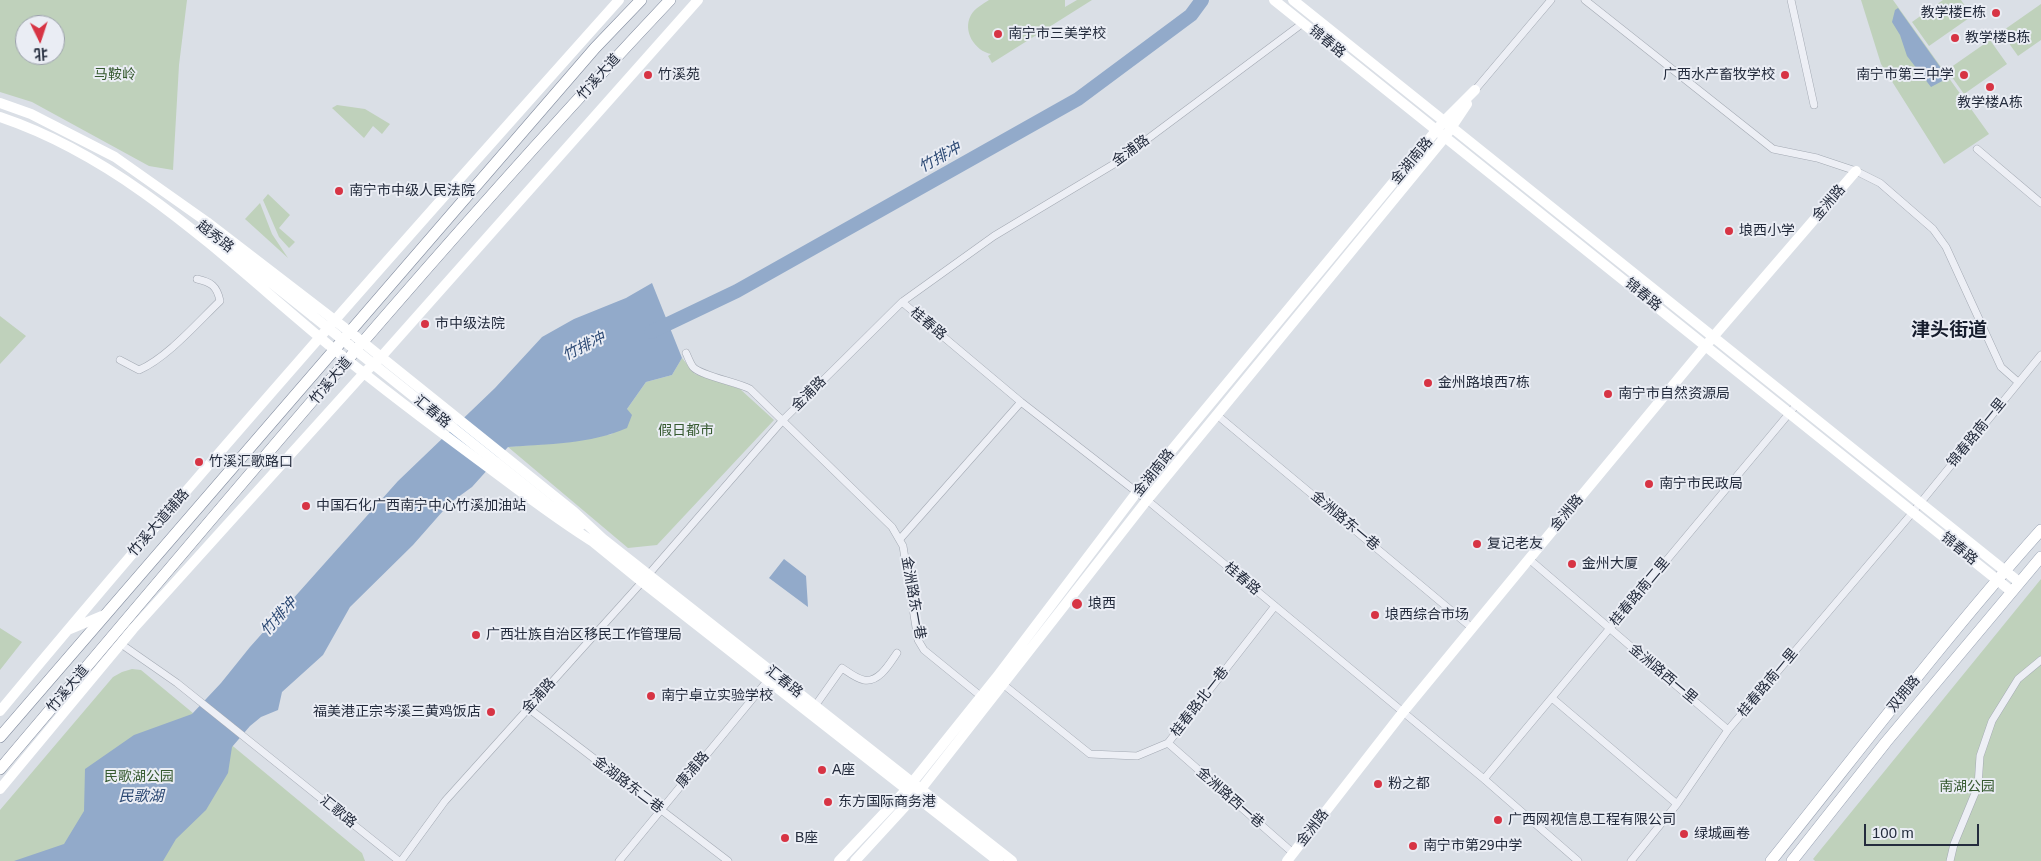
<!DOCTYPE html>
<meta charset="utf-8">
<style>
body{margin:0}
#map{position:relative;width:2041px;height:861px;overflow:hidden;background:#dadfe6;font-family:Helvetica,"Noto Sans SC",sans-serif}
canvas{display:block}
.north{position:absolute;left:15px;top:15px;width:50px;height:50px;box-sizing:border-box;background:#eaedf4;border:1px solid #9ba0ab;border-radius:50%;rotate:176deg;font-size:14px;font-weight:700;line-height:20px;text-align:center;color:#242c3d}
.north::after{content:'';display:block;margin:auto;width:18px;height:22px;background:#d73444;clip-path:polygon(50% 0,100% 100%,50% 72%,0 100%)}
.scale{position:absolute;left:1864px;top:824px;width:115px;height:22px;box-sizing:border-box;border:2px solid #242c3d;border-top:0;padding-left:6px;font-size:15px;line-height:18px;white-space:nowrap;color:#242c3d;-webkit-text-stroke:4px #eaedf4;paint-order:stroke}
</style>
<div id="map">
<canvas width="2041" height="861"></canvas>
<div class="north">北</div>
<div class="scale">100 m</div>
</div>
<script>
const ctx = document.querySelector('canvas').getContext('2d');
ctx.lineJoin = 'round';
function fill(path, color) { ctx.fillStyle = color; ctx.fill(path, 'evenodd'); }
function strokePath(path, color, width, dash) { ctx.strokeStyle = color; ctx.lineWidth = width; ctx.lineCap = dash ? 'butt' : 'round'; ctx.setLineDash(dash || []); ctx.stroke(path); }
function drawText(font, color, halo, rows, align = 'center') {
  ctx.font = font + ' Helvetica,"Noto Sans SC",sans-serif'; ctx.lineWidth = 4; ctx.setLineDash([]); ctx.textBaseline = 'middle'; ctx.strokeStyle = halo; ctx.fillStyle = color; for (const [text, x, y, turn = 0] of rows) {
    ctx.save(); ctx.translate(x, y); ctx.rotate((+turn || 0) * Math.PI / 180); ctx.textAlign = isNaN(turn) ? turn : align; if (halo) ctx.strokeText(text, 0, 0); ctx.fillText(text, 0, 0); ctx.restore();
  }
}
const green = new Path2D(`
 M0,0H187L179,65L173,170L149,166L32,102L0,92ZM25,25H55V55H25Z
 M989,0H1065V7L1077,0H1092L992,63L988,56L991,54C975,51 962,31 971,15C975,8 983,4 989,0Z
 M1861,0H1893L1989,134L1944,164L1881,64Z
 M1943,0H1961L1972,16L1929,46L1912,22Z
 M2041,4V40L2018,56L2001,32Z
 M1990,40L2007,64L1964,94L1947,70Z
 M337,105L365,109L390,124L382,134L373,126L364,138L332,108Z
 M268,194L290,215L279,228L295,242L289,248L279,237L263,200Z
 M260,203L272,234L288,258L245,219Z
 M0,316L26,336L0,364Z
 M682,358L695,374L740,389L774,420L657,545L628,548L508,447L569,442L612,434L627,409L646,382L672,375Z
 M2041,579V861H1815L1813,859Z
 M0,628L22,642L0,670Z
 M132,669L141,670L362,853L365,861H0V810L113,677L122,672Z`);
const water = new Path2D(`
 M1898,8L1948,78L1931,87L1907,56L1900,35L1892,22L1895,10Z
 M652,283L682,358L672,375L646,382L627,409L632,415L627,428C591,444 547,444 508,447L472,487L450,503L413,545L350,607L323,655L282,692L278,710L261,717L250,726L232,747L228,773L206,810L176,839L163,861H14L64,844L84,811L85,769L134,735L192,714L221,683L250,647L398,481L495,388L542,337L574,319L626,298Z
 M784,559L806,576L808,607L769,578Z`);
const river = new Path2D(`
 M651,332L737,291L1078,99L1191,15L1202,0`);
const minor = new Path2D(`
 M1585,0L1773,149L1817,158L1856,171L1880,183L1933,229L1946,247L2001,367L2018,382
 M1791,0L1814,105
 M1475,90L1551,0
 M1977,149L2041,203
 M902,302L1021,402L1147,500L1484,779L1578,861
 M686,353C688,357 690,363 693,367C701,376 737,382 750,389L892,527L903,546L918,640L924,650L983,698
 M120,360L139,370C167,358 198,322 220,301C217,286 211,282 197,279
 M1217,415L1472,628
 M900,539L1021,402
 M1529,559L1728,730
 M121,644L177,683L399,861
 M1004,685L1090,754L1137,756L1168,743L1275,606
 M1552,698L1677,804
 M815,706L842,668C848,672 857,679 864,680C879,683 890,663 897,653
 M528,708L728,861
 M1168,743L1293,853
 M1484,779L1797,404
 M401,861L445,801L642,582L783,420L902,302L994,236L1114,164L1303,23
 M619,861L768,680
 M1631,861L1677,804L1728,730L1913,512L2041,355
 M1950,861L1954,844L1978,786L1980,756L1992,721L2018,679L2041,660`);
const secondary = new Path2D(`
 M1274,0L2011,591
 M1293,0L2019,582
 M0,103L31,114L115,157L207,222L350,332L574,512L603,539
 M0,117C131,161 230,264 335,350C383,389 432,426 481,462C520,491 557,520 598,545
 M210,234L313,316
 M552,507L581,525
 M598,535L1012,861
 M593,542L642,582L998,861
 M68,630L104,615
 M0,711C201,469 410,234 619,0
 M0,789L133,629L364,373L381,357L698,0
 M839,861L907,789L996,678L1137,492L1444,121L1475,90
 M855,861L921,789L1147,500L1445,137L1467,104
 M1287,861L1403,712L1529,559L1713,337L1856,171`);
const primary = new Path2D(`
 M1771,861C1860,750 1946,636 2041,530
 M1792,861L1886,742L2041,557`);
const trunk = new Path2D(`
 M0,737L595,48L641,0
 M0,769C220,510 437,247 670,0`);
const secondaryBridge = new Path2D(`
 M313,316L552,507`);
const markers = [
 [1996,13,5,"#d73444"],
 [998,34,5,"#d73444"],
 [1955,38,5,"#d73444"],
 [648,75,5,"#d73444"],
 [1785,75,5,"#d73444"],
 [1964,75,5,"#d73444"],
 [1990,87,5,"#d73444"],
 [339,191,5,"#d73444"],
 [1729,231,5,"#d73444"],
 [425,324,5,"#d73444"],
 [1428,383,5,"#d73444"],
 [1608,394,5,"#d73444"],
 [199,462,5,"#d73444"],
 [1649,484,5,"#d73444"],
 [306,506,5,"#d73444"],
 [1477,544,5,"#d73444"],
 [1572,564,5,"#d73444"],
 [1077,604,6,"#d73444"],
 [1375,615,5,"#d73444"],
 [476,635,5,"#d73444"],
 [651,696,5,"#d73444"],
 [491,712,5,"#d73444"],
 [822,770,5,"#d73444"],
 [1378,784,5,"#d73444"],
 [828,802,5,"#d73444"],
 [1498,820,5,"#d73444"],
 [1684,834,5,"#d73444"],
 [785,838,5,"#d73444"],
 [1413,846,5,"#d73444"]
];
const poiNames = [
 ["教学楼E栋",1986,13,"right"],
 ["南宁市三美学校",1008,34],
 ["教学楼B栋",1965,38],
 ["竹溪苑",658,75],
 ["广西水产畜牧学校",1775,75,"right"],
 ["南宁市第三中学",1954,75,"right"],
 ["教学楼A栋",1990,103,"center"],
 ["南宁市中级人民法院",349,191],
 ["埌西小学",1739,231],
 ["市中级法院",435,324],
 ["金州路埌西7栋",1438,383],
 ["南宁市自然资源局",1618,394],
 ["竹溪汇歌路口",209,462],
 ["南宁市民政局",1659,484],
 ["中国石化广西南宁中心竹溪加油站",316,506],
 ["复记老友",1487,544],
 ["金州大厦",1582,564],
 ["埌西",1088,604],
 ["埌西综合市场",1385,615],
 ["广西壮族自治区移民工作管理局",486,635],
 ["南宁卓立实验学校",661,696],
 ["福美港正宗岑溪三黄鸡饭店",481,712,"right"],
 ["A座",832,770],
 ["粉之都",1388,784],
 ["东方国际商务港",838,802],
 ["广西网视信息工程有限公司",1508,820],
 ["绿城画卷",1694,834],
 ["B座",795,838],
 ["南宁市第29中学",1423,846]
];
const streetNames = [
 ["锦春路",1327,42,39],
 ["竹溪大道",599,77,-48],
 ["金浦路",1131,151,-36],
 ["金湖南路",1412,161,-50],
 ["金洲路",1829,203,-49],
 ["越秀路",215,237,38],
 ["锦春路",1643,295,39],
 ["桂春路",928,324,40],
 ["竹溪大道",331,381,-50],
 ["金浦路",809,394,-45],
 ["汇春路",432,412,39],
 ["锦春路南一里",1977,433,-51],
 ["金湖南路",1154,473,-51],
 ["金洲路",1567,513,-50],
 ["金洲路东一巷",1345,521,40],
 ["竹溪大道辅路",159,523,-49],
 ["锦春路",1959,549,39],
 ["桂春路",1242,579,40],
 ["桂春路南二里",1640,592,-50],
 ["金洲路东一巷",913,598,80],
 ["金洲路西一里",1663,674,40],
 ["汇春路",784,682,38],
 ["桂春路南一里",1768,683,-50],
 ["竹溪大道",68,689,-50],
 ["双拥路",1904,694,-51],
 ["金浦路",539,696,-48],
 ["桂春路北一巷",1200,702,-52],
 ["康浦路",693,770,-50],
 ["金湖路东二巷",628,785,37],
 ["金洲路西一巷",1230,798,41],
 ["汇歌路",338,812,39],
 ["金洲路",1313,828,-52]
];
const parkNames = [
 ["马鞍岭",115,75],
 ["假日都市",686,431],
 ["民歌湖公园",139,777],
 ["南湖公园",1967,787]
];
const waterNames = [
 ["竹排冲",940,158,-29],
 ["竹排冲",584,347,-26],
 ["竹排冲",279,617,-48],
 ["民歌湖",141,797]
];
const districtNames = [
 ["津头街道",1949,331]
];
fill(green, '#bfd1bb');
fill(water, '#92aaca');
strokePath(river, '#92aaca', 14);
strokePath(minor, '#a3a9b3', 8);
strokePath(primary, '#99a2b3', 12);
strokePath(trunk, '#818b9e', 12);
strokePath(minor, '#edeff5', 7);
strokePath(secondary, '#fff', 10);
strokePath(primary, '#fff', 11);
strokePath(trunk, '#fff', 11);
strokePath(secondaryBridge, '#fff', 10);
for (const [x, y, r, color] of markers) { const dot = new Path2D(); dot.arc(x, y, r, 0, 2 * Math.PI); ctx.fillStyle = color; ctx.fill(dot); strokePath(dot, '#eaedf4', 2); }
drawText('14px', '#242c3d', '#eaedf4', poiNames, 'left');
drawText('14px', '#242c3d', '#eaedf4', streetNames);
drawText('14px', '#365a30', '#eaedf4', parkNames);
drawText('italic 15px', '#2b4873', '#eaedf4', waterNames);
drawText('bold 19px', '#161d2d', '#eaedf4', districtNames);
</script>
